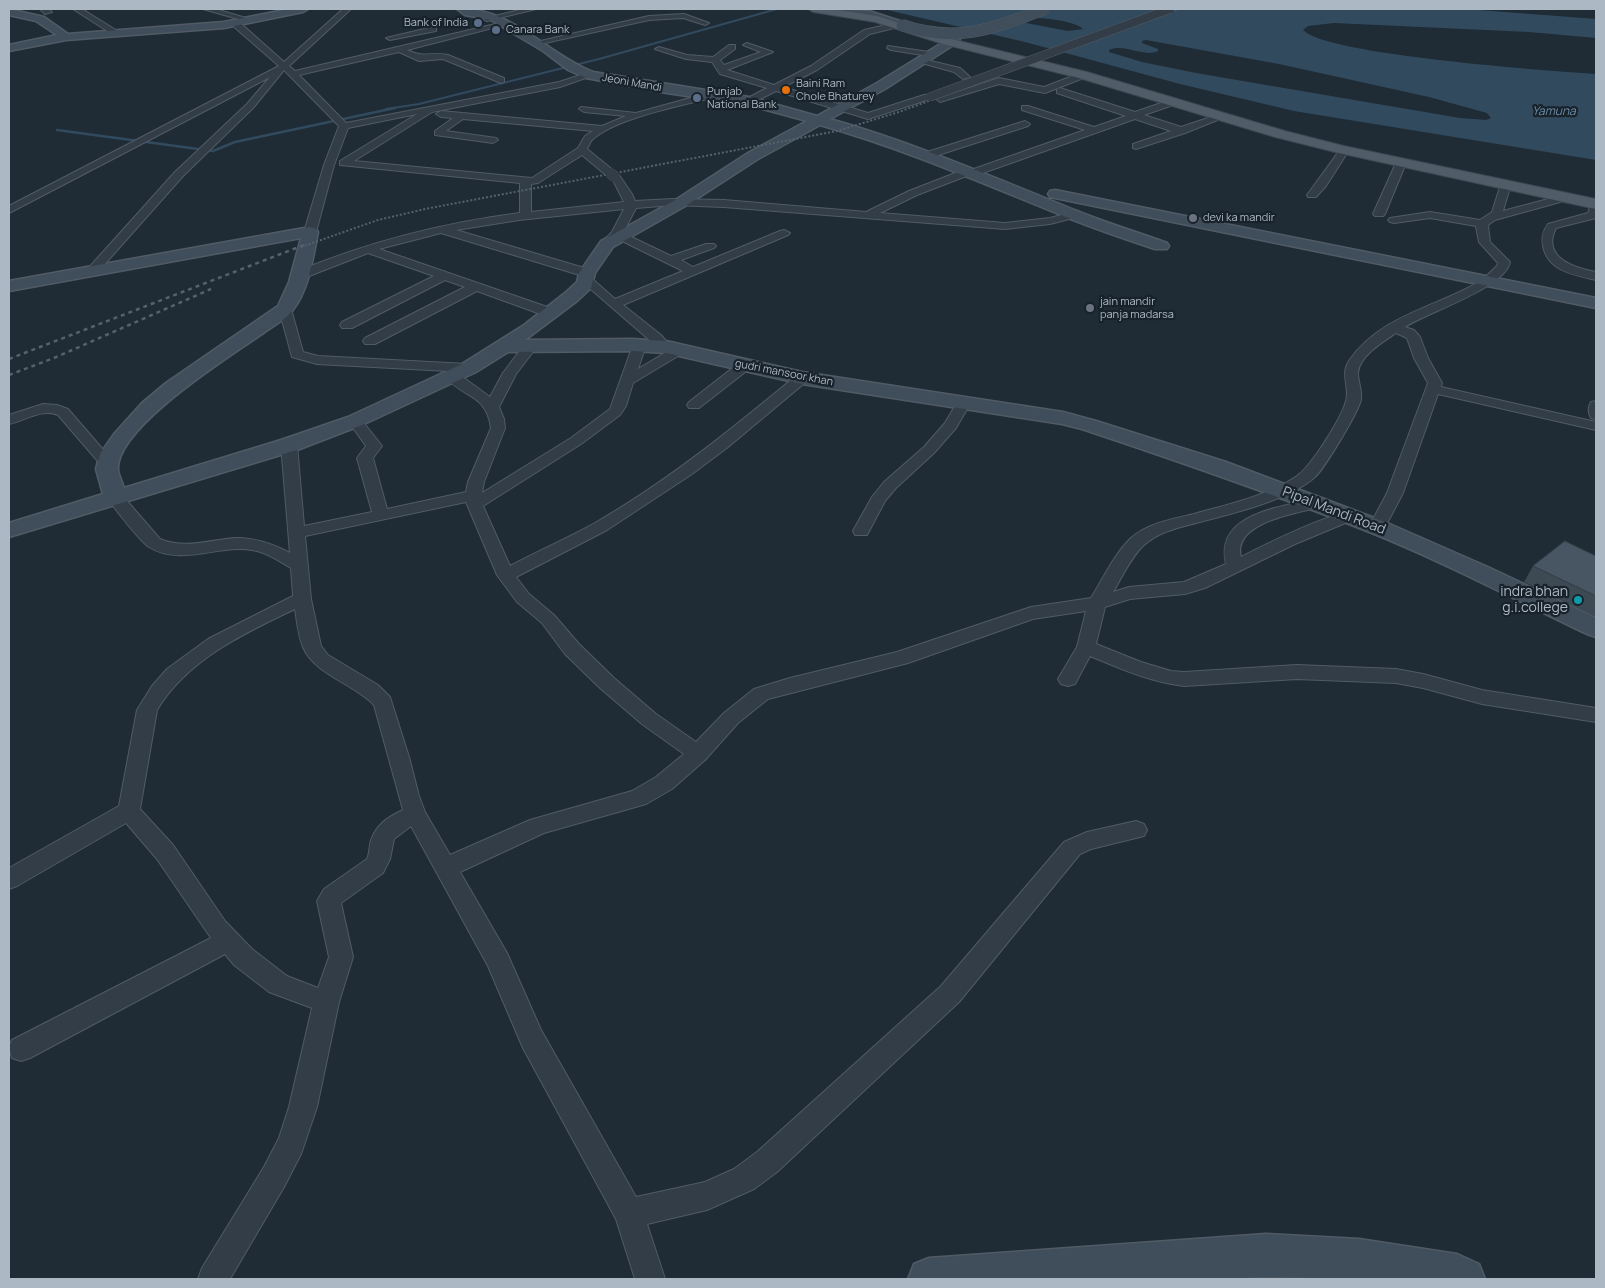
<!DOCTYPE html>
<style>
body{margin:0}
#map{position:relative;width:1605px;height:1288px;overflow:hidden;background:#1f2c36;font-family:Manrope,sans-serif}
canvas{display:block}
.frame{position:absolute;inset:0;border:10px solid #acb8c4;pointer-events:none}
</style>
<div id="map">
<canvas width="1605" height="1288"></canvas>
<div class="frame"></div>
</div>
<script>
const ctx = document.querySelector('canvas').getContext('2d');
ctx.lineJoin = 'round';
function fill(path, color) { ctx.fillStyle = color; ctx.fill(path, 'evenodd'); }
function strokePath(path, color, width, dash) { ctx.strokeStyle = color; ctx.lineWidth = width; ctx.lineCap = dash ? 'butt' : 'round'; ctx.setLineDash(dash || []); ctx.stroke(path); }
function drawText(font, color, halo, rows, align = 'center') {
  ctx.font = font + ' Manrope,sans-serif'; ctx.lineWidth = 4.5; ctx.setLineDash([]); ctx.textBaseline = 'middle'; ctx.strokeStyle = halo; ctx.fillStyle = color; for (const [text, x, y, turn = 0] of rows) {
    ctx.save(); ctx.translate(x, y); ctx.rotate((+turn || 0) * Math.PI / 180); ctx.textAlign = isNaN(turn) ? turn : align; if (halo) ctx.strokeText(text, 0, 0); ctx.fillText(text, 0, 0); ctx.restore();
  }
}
const water = new Path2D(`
 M883,9H1466L1596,19V38L1529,32L1334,23L1308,26L1303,30C1325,55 1552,71 1596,74V160L1294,111L1180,84L1025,42ZM1034,18C1046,18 1075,21 1083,29L1068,31L1026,23ZM1146,40L1279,64L1429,97L1487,113L1491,118L1486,120L1460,118L1196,73L1142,62L1109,52V50C1125,43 1143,58 1158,51V49L1142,43V41Z`);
const streamFar1 = new Path2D(`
 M386,109L419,104L599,59L777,9`);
const stream = new Path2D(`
 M57,130L213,151L235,142L395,108`);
const street = new Path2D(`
 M40,9H48L52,12L45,14Z
 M73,9H82L119,32L112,34Z
 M203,9H215L253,20L249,22Z
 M343,9H351L289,66L295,71L504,22L508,24L407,50C426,59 430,51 448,55L504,78V82L501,83L443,59L419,61L399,52L299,75L346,123L559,82L590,72L594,75L560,87L432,112L354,161L532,178L578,148L585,136L593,131L463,119L446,131L496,138L498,140L493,143L435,135V131L453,118L441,117L436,114L441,111L602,126L626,116L584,112L579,109L581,107L636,113L708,93L711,94V98C680,106 617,118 593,139C590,141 589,146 587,149L614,171V174L619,175L632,194L635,201L673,199L724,200L866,212L909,191L963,170H971L1085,130L1022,110V106H1028L1094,127L1126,116L1057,93V89L1060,88L1135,112L1170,100H1176V104L1144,115L1181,127L1220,114L1225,117L1185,133L1136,149L1133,148V144L1171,131L1135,119L977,175H969L917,195L880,213L1005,223L1050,218L1073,212L1079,215L1077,217L1050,224L1005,229L724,207L673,205L636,208L623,233L671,256L706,244H714L716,246L714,248L681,260L693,267L780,231L784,230L790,233L788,235L623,305L661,335L672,348L683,347L685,350L683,353L633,383L626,406L620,415L581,444L483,506L510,566C538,551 568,538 595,523C668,481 733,428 797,375H807L809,378L807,381L728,447L692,474L607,530L516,577L529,594L554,615L579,644L614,678L656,714L696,742L724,713L754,689L790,678L897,652L1031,607L1091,598C1103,579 1114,554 1131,538C1148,523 1173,519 1194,514C1226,505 1270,495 1297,476C1311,467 1342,417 1346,401C1350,387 1340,374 1349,361C1378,317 1435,307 1477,283C1485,279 1491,271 1497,266L1498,263L1479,242L1476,226L1430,218L1394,223L1390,222L1388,220L1390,218L1430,212L1480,220L1492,212L1501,184L1506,181L1511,184L1503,211L1567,194L1572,197L1571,199L1495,220L1488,225L1490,242L1510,262C1505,288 1428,312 1405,327L1414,330L1420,337L1428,358L1442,383L1441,387L1596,422V430L1438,394L1403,493L1383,531H1371L1369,527L1387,493L1428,383L1414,358L1407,338L1396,333C1384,341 1359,356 1358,373C1358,381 1362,390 1361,399C1360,410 1324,469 1315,477C1289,500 1234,513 1200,522C1181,527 1159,531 1144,545C1131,557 1122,577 1113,592L1129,587L1184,582L1226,564C1214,514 1280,507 1315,499L1321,501L1323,504L1321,507C1298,513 1232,522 1241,557C1261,547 1337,508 1355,513L1357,516L1355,519L1295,544L1205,588L1185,594L1130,599L1105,607L1096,644L1141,662L1171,671L1184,672L1297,665L1396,669L1423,674L1482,690L1596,708V722L1482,704L1423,688L1396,683L1297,679L1184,686C1151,682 1121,669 1090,656L1075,684L1068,686L1061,684L1058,679L1077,647L1086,611L1033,619L908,663L768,699L738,723L705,760L672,789L646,804L544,833L460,872L507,953L541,1030L636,1197L705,1182L734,1169L757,1152L941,986L1064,842L1087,832L1136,821L1144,824L1147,830L1144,836L1091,849L1080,854L959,1002L777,1172L754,1189L707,1210L647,1224L665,1279H635L616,1219L523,1048L488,966L411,826L394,839L390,859L383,873L341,903L353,957L339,1002L317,1107L301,1154L284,1187L230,1279H198L202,1268L264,1167L279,1138L289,1107L312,1008L269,992L234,965L225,954L30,1058L21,1061L12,1058L9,1047L12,1040L211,938L157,859L126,823L17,886L9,889V868L119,806L137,710L152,686L167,669L208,639L293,596L291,568C279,561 266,552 252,550C219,544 181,567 149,547C140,541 114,508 107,497L109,494H121L160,539C185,550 212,539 237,538C256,538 273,544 290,553L281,445L284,442H294L297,445L304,526L372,512L357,458L366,446L348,421L350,418H360L382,446L373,458L387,509L466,492L468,482L491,428C486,392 461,398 445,376L452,372L457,373L490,397L503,373L527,341H537L539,344L516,374L499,407L504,419L505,428L484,482L482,493L571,438L610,409L634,342H644L646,345L638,369L668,351L661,350L579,279L583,276L441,233L379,249L556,310L557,313L556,316H546L477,291L375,344H365L363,341L365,338L465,287L445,280L352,328H342L340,325L342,322L434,276L368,253L304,278H296L294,275L296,272C368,242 442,223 520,213V183L340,165V161L417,114L348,128L334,165L316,232L314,234H306L304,232L324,165L339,126L284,70L253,108L183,176L95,275H87L85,272L175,172L247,104L270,77L9,213V206L279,66L232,25V21H238L284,62ZM582,155L606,175L611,176L624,202L531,212V184L538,183ZM624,209L612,232L602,243L604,245H612L618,239L683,271L615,299L589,276L593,273L591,270L456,230L519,220ZM466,502L497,575L517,602L542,623L565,654L600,688L642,724L684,754L656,777L632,791L530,820L450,855L425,812L419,796L409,757L390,697L378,685L328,655L321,646L311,599L305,536ZM295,609C297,621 298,636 303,647C314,674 354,684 374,705L403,810C388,817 377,824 371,840C369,846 370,853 367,859L324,889L317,901L329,957L318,988L287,976L252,949L225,921L173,845L140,809L157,710C187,660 244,633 295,609Z
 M523,9H536L487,21L483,19Z
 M684,14L709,23L705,25L683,18L649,20L536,45L532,43L649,16Z
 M895,23L899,25L898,27L870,34L817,70L783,87L868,113L924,95L932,94L936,97L868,119L776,91L752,103H746V99L767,88L720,74L712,62L686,59L655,49L659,47L687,55L713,57L729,45H735V49L720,60L724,65L761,52L743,45L747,43L773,52L727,70L774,85L811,66L864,30Z
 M433,27H436V31L390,40L386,38Z
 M888,46L929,52L933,54L929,56L891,50L887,48Z
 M918,58L960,68L970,77L963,79L954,72L918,62Z
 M1083,72L1087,75L1086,77L1045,93L999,84L940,102L936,99L999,78L1044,87Z
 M1025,121L1030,124L1028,126L929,158H921L920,156L921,154Z
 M1344,147L1349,150L1326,186L1316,197H1308L1307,195C1318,180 1330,164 1341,148Z
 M1401,160L1406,163L1385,214L1383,216H1375L1373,214L1396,163Z
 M1596,201V218L1556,228C1541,258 1575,268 1596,272V280C1574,275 1548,271 1543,246C1541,237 1543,231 1548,224L1588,213L1591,204Z
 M285,305L291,309L303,352L318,356L467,364L474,368L467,372L317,364L292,357L279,309Z
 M744,362L749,363L751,366L749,369L699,408H689L687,405L689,402L739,363Z
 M963,400L968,401L970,404L956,428L934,453L896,488L885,501L867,535H855L853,531L872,497L884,482L924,447L945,423L958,401Z
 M1596,401V419L1591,418C1588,413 1588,407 1591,402Z
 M43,404L57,405L68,409L112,460L115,463L112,466H102L58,415C42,408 24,421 9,424V415Z`);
const secondary = new Path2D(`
 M9,9L44,17L68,34L224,22L289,9H308L303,12L224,28L66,40L9,51V45L57,35L36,21L9,15Z
 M457,9C510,6 547,54 593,72L749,97L817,116L877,83L950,38H958L960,40L958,42L885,89L830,119C915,143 995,178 1077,211C1106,223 1137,232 1167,243L1169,246L1167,249H1155C1125,239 1095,229 1066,217C984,184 905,149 820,125L758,159L687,205L613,247L595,273L591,288L577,301L525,340L632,339L666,341L802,372L1063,412L1096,421L1226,462L1385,522L1490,568L1596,618V637L1587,634C1514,599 1442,561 1367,531C1273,494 1178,461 1082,429L1062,424L802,384L666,353L632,351L508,352L476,372L362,425L297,450L9,537V523L103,494L96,469L100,454L114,434L142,403L166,383L278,306L289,282L301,238L9,291V281L310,227L316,229L318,232C313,258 309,290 292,311C285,320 271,327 262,334C230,356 115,428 118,470C119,476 122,482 124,488L281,440L348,417L462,364L524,325L565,293L577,282L579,273L601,241L677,199L748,153L807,121L748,105L667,93L586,78L568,70L543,51L491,20L465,15Z
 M821,9L869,11L906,23L907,25L902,28L868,17L826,12Z
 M1055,190L1596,298V308L1050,197L1048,194L1050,191Z
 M1266,1234L1359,1239L1457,1254L1479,1264L1485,1279C1397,1285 1307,1273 1218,1279H908L914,1264L929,1258Z`);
const primary = new Path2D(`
 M808,9H832L877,16L951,39L1087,72L1285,131L1344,146L1596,199V209L1339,153L1275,137L1079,78L943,44L875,22L813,12Z`);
const railFar1 = new Path2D(`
 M301,247L378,220L425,209L837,131L899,112L1178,9`);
const rail = new Path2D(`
 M9,359L304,245
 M9,375L54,358L211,289`);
const streetBridgeFar1 = new Path2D(`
 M930,97L1170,9`);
const streetBridge = new Path2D(`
 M610,173L615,177`);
const secondaryBridge = new Path2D(`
 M902,25C957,44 994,28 1045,9`);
const wall = new Path2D(`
 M1596,556V617L1524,582L1533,566Z`);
const building = new Path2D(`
 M1565,541L1596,556V596L1533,566Z`);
const markers = [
 [478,23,5,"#5c6f8a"],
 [496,30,5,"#5c6f8a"],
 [786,90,5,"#e8710a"],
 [697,98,5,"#5c6f8a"],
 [1193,218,5,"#6b7280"],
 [1090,308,5,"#6b7280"],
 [1578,600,5,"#0f9aa8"]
];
const farPoinames = [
 ["Bank of India",468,23,"right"],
 ["Canara Bank",506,30],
 ["Baini Ram",796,84],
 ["Chole Bhaturey",796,97],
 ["Punjab",707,92],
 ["National Bank",707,105],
 ["devi ka mandir",1203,218],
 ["jain mandir",1100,302],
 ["panja madarsa",1100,315]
];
const farStreetnames = [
 ["Jeoni Mandi",632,83,10],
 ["gudri mansoor khan",784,373,11]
];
const farWaternames = [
 ["Yamuna",1554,112]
];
const streetNames = [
 ["Pipal Mandi Road",1334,511,21]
];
const poiNames = [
 ["indra bhan",1568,592],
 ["g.i.college",1568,608]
];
fill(water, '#324a5e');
strokePath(streamFar1, '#324a5e', 2);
strokePath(stream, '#324a5e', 2.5);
strokePath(street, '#505b65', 2);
strokePath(secondary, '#505b65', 3);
strokePath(primary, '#3c4650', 2);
fill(street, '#333d47');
fill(secondary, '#404d5a');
fill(primary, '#505c67');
strokePath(railFar1, '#54626e', 2, [2, 2]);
strokePath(rail, '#54626e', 2.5, [4, 4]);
strokePath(streetBridgeFar1, '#505b65', 9, []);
strokePath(streetBridge, '#505b65', 11, []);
strokePath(secondaryBridge, '#505b65', 12, []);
strokePath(streetBridgeFar1, '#333d47', 8);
strokePath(streetBridge, '#333d47', 10);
strokePath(secondaryBridge, '#404d5a', 11);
fill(wall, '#3d4a54');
fill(building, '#475662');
strokePath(building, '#323c45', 1);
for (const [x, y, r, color] of markers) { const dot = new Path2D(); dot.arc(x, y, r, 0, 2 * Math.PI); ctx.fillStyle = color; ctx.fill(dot); strokePath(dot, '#18222b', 2); }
drawText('11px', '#acb8c4', '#18222b', farPoinames, 'left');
drawText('11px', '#acb8c4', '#18222b', farStreetnames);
drawText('italic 12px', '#6d8da9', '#18222b', farWaternames);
drawText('14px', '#acb8c4', '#18222b', streetNames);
drawText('14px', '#acb8c4', '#18222b', poiNames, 'right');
</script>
